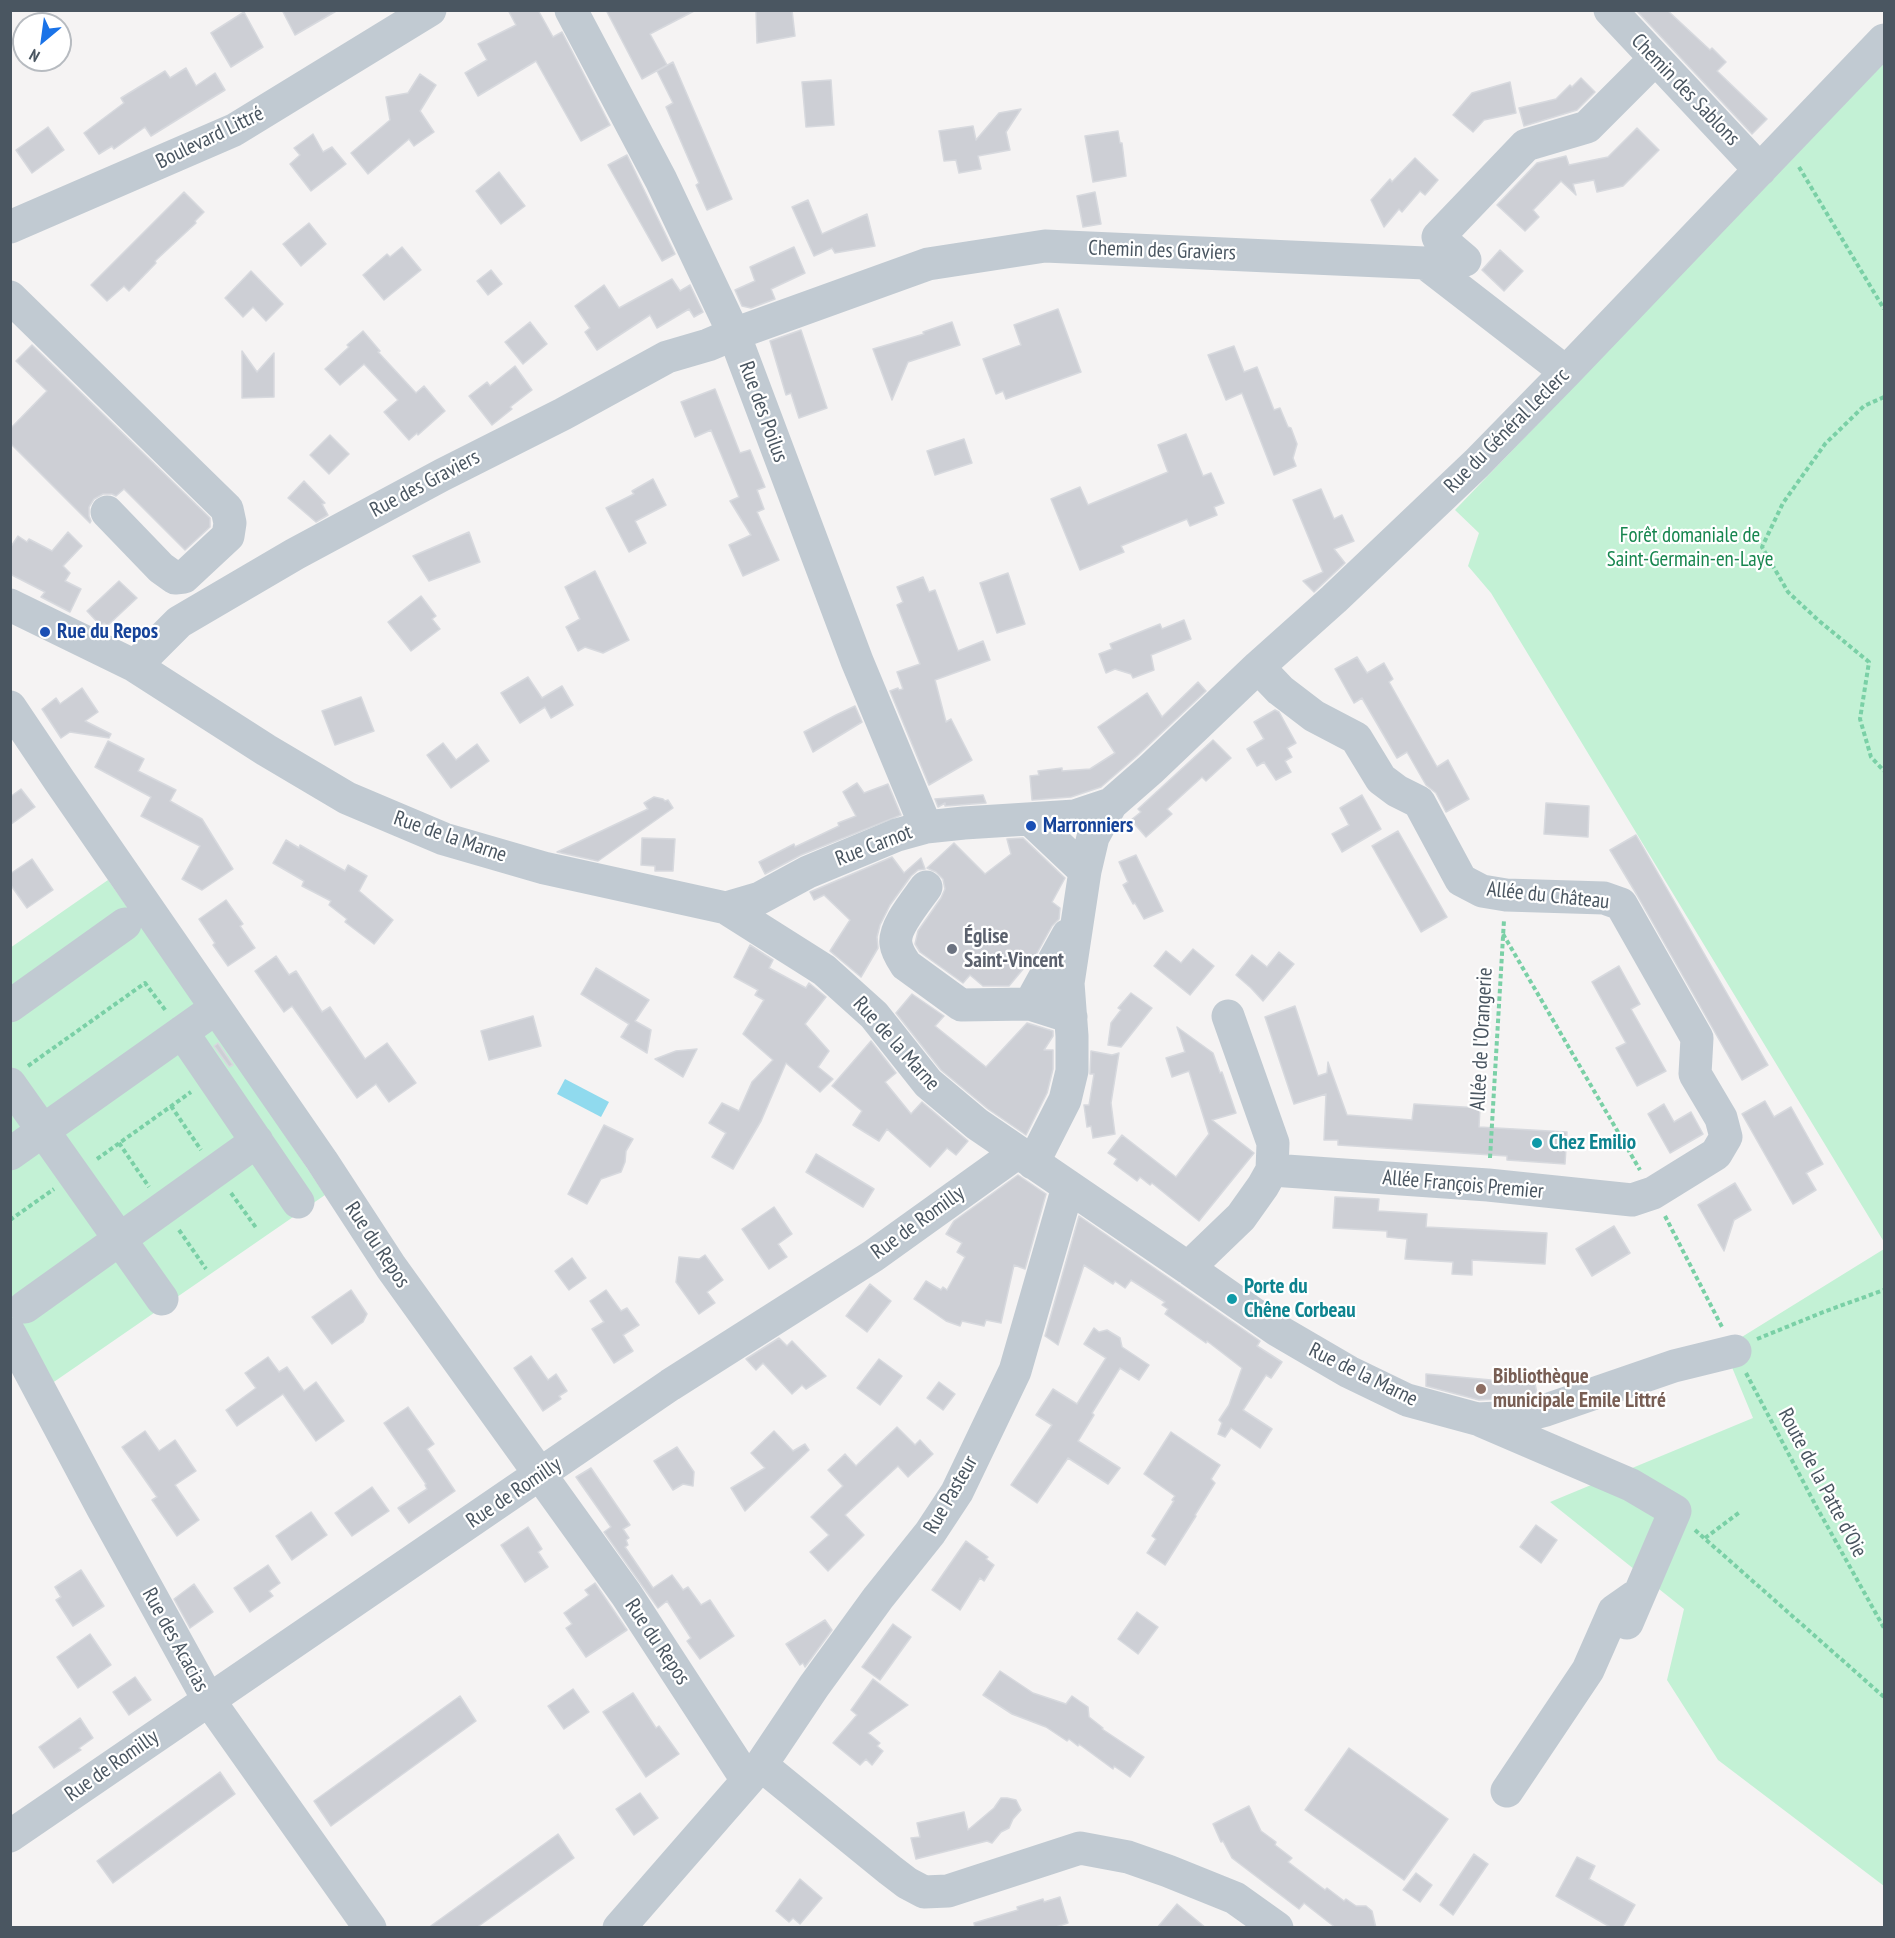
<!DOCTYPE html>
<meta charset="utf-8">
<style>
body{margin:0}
#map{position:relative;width:1895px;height:1938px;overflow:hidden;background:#f5f3f3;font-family:"PT Sans Narrow",sans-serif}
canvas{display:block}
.frame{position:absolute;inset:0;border:12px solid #4a5661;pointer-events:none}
.north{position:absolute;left:12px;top:12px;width:60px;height:60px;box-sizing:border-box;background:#fff;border:2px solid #b7bbc0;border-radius:50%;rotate:209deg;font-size:16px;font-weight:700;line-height:24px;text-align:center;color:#4a5661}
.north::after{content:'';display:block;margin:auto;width:21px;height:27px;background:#1a73e8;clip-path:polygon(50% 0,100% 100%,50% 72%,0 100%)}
</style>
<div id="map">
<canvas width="1895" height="1938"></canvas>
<div class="frame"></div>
<div class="north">N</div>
</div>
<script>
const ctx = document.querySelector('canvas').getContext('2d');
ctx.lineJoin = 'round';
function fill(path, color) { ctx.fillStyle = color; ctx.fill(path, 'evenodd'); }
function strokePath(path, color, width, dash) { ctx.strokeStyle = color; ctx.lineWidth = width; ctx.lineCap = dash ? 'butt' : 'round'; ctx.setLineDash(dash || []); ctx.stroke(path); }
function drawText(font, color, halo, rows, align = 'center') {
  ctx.font = font + ' "PT Sans Narrow",sans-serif'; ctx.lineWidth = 4.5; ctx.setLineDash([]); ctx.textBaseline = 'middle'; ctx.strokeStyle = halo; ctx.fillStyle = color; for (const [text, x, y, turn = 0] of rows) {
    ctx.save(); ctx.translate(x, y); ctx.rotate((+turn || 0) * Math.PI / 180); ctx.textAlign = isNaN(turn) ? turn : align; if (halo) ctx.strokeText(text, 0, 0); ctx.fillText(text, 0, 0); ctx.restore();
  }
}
const green = new Path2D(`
 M1884,63V1242L1491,593L1468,566L1479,533L1455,510Z
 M108,880L213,1028L325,1195L48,1386L11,1316L10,948Z
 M1884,1249V1886L1718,1760L1667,1680L1684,1609L1550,1502L1753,1418L1724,1348Z`);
const water = new Path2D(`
 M565,1079L609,1102L601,1117L557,1094Z`);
const building = new Path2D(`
 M282,10H338L295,35Z
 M508,10H538L553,37L562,32L610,125L581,141L536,61L478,96L465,73L487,60L478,44L516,25Z
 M606,10H696L650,34L667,65L642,79Z
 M756,10H792L795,36L757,43Z
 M1636,10H1667L1710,50L1712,48L1726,62L1717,71L1767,119L1752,134Z
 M244,12L263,47L231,67L211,33Z
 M673,62L732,199L707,210L696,185L699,183L666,107L673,103L657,71Z
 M186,68L196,86L215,73L225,90L151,136L145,127L114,149L112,146L99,154L84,133L124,103L121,98L165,71L170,78Z
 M420,74L436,85L420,111L434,132L414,146L409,139L368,174L351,153L390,120L386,97L408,93Z
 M1581,78L1595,92L1577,110L1524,126L1519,108L1556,99L1570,85L1572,87Z
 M831,80L834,125L806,127L802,82Z
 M1510,82L1516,113L1484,120L1473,132L1453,115L1472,93Z
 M1021,109L1006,132L1010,150L978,156L981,169L959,173L956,160L944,161L939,131L973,126L976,140L999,113Z
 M48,127L64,150L32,173L16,150Z
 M1637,128L1659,150L1623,186L1597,192L1594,180L1573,184L1576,195L1561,181L1533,210L1539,217L1525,231L1497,205L1537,163L1566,156L1569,165L1608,157Z
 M1118,131L1120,143H1122L1126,176L1093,182L1085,136Z
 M313,134L323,152L332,147L346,164L311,191L290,164L300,155L294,148Z
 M627,155L675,254L662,261L608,165Z
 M1415,158L1438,180L1425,195L1420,191L1402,212L1399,209L1384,227L1371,200L1390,179L1392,182Z
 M499,172L525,206L501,224L476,191Z
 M184,192L204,212L195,221L196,223L155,261L156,263L129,291L124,286L107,301L91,285Z
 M1095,192L1101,224L1083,227L1077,196Z
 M808,200L822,234L867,214L875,246L835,253L832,248L814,256L792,207Z
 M309,223L326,244L301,266L283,244Z
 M402,247L421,270L384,300L363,275L387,254L390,257Z
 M794,247L805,273L771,289L775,299L751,308L742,306L735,290L755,281L750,267Z
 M1500,250L1523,271L1504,291L1482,270Z
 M491,270L502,284L488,295L477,281Z
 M251,271L283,304L266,321L253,307L243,317L225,298Z
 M672,279L680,291L690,285L703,312L694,317L689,309L657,328L650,315L597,350L585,332L590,328L575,306L604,285L619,308Z
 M1058,309L1081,372L1006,399L1003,391L996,394L983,359L1021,345L1014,325Z
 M530,322L547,344L523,364L505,342Z
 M952,322L960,345L908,362L892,400L873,349L924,334L923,332Z
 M801,330L827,408L799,418L791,393L786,395L770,341Z
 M363,331L380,351L378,352L416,393L424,386L445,411L418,435L417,433L409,440L384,412L398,400L364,364L340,385L325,369L349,347L347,345Z
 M32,345L210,518V527L185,550L124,489L116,496L112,494H103L94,499L89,507V516L91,521L90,523L10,443V429L47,391L16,361Z
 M1234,346L1244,372L1257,367L1274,410L1280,408L1288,427L1291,428L1297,444L1293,458L1296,466L1274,475L1242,393L1226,400L1208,355Z
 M242,351L257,372L274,353V397L242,398Z
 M515,366L532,390L510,407L512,409L492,425L469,396L487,382L490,386Z
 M715,389L740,453L750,450L765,487L757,490L764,509L757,512L779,560L743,576L729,545L751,535L730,501L739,497L711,430L695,437L681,402Z
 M1186,434L1203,476L1211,473L1224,503L1214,507L1217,515L1190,526L1187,519L1121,546L1124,552L1080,570L1051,499L1080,487L1088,505L1168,472L1158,445Z
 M330,435L349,454L329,474L310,455Z
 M964,439L972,463L935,475L927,451Z
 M653,479L666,505L635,521L646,543L629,552L606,508L634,494L632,491Z
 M304,481L325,503L322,504L328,515L316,522L288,498Z
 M1321,489L1334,519L1342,515L1354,541L1334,549L1345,563L1314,592L1303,581L1323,572L1293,500Z
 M68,532L82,546L63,566L70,573L65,581L81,589L70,612L41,597L45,592L10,574V548L18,536L27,542L29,539L52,551Z
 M469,532L480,562L429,581L413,556Z
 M595,571L629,640L603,653L585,647L578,651L566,627L580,619L565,587Z
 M1008,573L1025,624L997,633L980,583Z
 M923,577L929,592L935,590L958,651L983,641L990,660L935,680L946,722L951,719L972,760L929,785L890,691L898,688L899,690L903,689L897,672L920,664L897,605L903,602L897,587Z
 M119,581L137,598L107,626L104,623L101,626L87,611Z
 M421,596L436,616L432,619L440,629L411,651L388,622Z
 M1184,620L1191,639L1151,655L1154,670L1133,678L1131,674L1115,669L1106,673L1099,654L1112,649L1110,644L1160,624L1162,629Z
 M1357,657L1367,673L1384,663L1393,679L1389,682L1437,767L1448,760L1469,799L1446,812L1436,793L1426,785L1407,752L1397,758L1362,698L1354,703L1335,669Z
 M528,677L542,698L562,686L573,705L551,718L545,707L520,723L501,693Z
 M1198,682L1206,691L1138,755L1101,787L1071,797L1032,800L1030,776L1039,775L1038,771L1062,768V771L1090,769L1115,753L1098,727L1147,693L1162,717Z
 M82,688L98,712L85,721L111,734L109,738L70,732L61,738L42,709L56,698L60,704Z
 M361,697L374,731L335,745L322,711Z
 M855,706L862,722L813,752L804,732L836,715Z
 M1275,710L1279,712L1296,743L1287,748L1292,757L1285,761L1291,772L1276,780L1264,762L1257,766L1247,749L1264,739L1254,722Z
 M1213,740L1231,758L1206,781L1202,777L1167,809L1172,814L1146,837L1131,820L1141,812L1138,809Z
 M108,741L144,759L138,771L176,790L170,801L202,819L233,869L202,890L182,879L200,846L141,816L151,797L95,767Z
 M443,743L456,760L477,744L489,761L451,788L427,755Z
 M857,783L864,793L888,784L901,815L801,855L765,874L759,862L794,844L795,847L839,826L838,823L856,816L843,792Z
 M21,789L35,807L10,825V797Z
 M983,795L986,803L945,806V803L938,807L935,799Z
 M1362,795L1381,829L1342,852L1332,834L1349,825L1340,808Z
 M654,797L663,799L665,801L668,800L673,808L598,861L557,852L648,809L644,803Z
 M1546,803L1589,806L1588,837L1544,834Z
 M1398,831L1447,917L1421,932L1372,846Z
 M1636,835L1768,1065L1742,1080L1637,895L1610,850Z
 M642,838L675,839L673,871H655V866L641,865Z
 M1023,838L1065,878L1052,902L1060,908L1059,919L1052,926L1031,964L1029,962L1009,986H983L970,975L963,983L920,952L915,944L918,931L941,898L945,889L943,879L936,872L927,868L954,843L985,874L1011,854L1007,839Z
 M286,840L299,848L300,845L345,871L348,865L367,876L359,891L393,920L374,944L345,922L347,919L329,905L331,901L302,886L304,881L273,863Z
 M1136,855L1163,911L1144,919L1135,903L1133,904L1123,885L1128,882L1119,862Z
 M892,857L904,873L921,858L925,869L918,870L911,876L890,905L880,925L877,937L878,948L861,977L830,951L850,920L824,895L814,900L810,892Z
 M32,859L53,890L27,908L10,884V874Z
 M226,900L243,924L240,926L255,948L228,966L213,945L215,943L199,919Z
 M750,945L773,960L769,968L806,988L809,983L826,997L805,1024L829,1051L818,1067L833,1079L820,1092L786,1063L761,1121L733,1169L712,1157L726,1133L709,1123L722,1103L739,1111L752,1082L773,1060L743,1034L764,1000L755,995L758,990L734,977Z
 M1193,949L1214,966L1190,995L1154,966L1166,951L1181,963Z
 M1279,952L1294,964L1263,1001L1251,988L1236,975L1252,955L1267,967Z
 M276,956L289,975L296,971L322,1012L330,1007L365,1059L387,1043L416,1083L389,1102L376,1084L357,1098L292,1006L284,1012L255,971Z
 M1619,966L1640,1004L1631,1009L1666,1071L1637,1086L1616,1048L1626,1043L1592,982Z
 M596,968L649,1000L635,1021L651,1030L647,1053L621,1037L629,1024L581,994Z
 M1131,993L1152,1008L1121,1047L1108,1045L1111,1023L1121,1010L1118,1008Z
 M912,994L944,1016L935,1026L986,1067L1027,1023L1053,1031V1036L1044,1050H1053V1069L1047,1093L1026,1135L988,1109L941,1070L896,1013Z
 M1295,1006L1318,1076L1327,1073L1328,1062L1347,1115L1412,1120L1414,1104L1480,1108L1479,1127L1567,1132L1565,1164L1507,1160V1156L1338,1145V1140H1324L1326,1094L1294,1104L1265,1017Z
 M533,1016L541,1046L489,1060L481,1031Z
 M1177,1027L1213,1053L1220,1073L1222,1072L1236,1113L1212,1120L1254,1153L1199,1221L1152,1183L1150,1185L1140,1177L1137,1181L1114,1164L1117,1159L1108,1153L1122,1135L1176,1177L1209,1134L1189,1071L1172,1077L1166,1058L1185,1052Z
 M871,1041L896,1073L885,1082L911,1114L922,1102L968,1141L956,1155L947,1148L930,1167L887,1129L879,1141L853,1125L862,1111L832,1086Z
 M218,1043L233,1065L229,1067L214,1046Z
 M697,1049L683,1077L655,1059L676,1051Z
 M1091,1051L1112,1055L1119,1053L1111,1103L1115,1134L1093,1138L1091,1126L1087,1127L1084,1105H1089L1094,1074H1090Z
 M1765,1101L1774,1117L1791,1107L1823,1164L1806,1173L1816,1190L1793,1204L1742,1114Z
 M1664,1104L1674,1122L1691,1112L1703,1134L1670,1153L1648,1114Z
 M604,1125L633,1139L626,1151L625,1162L621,1172L601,1179L587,1204L568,1194Z
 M816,1154L874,1189L863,1207L806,1172Z
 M1018,1175L1046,1194L1025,1269L1014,1265L1001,1323L986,1320L984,1326L962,1321L960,1326L946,1321L914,1299L926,1281L941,1290L943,1287L947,1290L965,1257L957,1252L962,1243L946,1234L954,1221Z
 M1735,1183L1751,1210L1734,1220L1724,1251L1698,1205Z
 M1335,1197L1379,1199L1378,1211L1427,1214L1426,1227L1547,1233L1545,1264L1472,1260V1275L1452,1274L1453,1262L1405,1259L1407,1239L1387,1237V1231L1333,1228Z
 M774,1207L792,1234L778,1244L787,1257L769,1269L742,1229Z
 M1079,1216L1260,1341L1257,1346L1282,1362L1271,1378L1266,1375L1243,1410L1272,1429L1260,1448L1231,1428L1225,1437L1218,1434L1222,1423L1219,1420L1229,1405L1242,1368L1207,1341L1206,1343L1165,1314L1168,1309L1162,1305L1165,1302L1131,1280L1125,1288L1115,1281L1113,1284L1084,1265L1058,1345L1045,1336Z
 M1614,1226L1630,1253L1592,1276L1576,1249Z
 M705,1255L723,1280L707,1292L715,1303L699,1314L676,1282L679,1257L699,1259Z
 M572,1258L586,1278L569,1290L555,1271Z
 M870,1284L891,1301L867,1332L846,1316Z
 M351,1290L367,1314L363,1322L332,1344L312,1317Z
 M606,1290L621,1311L627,1308L639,1325L623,1335L633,1351L614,1363L592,1329L604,1322L590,1301Z
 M1094,1328L1099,1332L1107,1330L1120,1338L1122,1347L1149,1365L1139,1380L1120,1368L1092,1413L1094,1415L1078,1441L1120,1468L1108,1484L1068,1458L1037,1503L1011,1485L1052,1425L1036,1415L1053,1389L1077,1404L1106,1358L1084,1344Z
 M779,1338L787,1346L792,1341L826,1376L806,1389L802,1385L792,1394L763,1363L756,1370L746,1359Z
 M531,1356L548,1380L556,1374L567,1391L559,1396L561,1399L543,1411L514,1368Z
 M268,1357L279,1372L287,1367L304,1391L316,1382L344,1421L316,1441L283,1394L237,1426L226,1410L256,1388L245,1373Z
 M879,1359L902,1376L880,1405L857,1388Z
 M1426,1374L1535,1384L1537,1393L1516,1398L1479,1400L1426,1386Z
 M939,1382L955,1394L943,1410L927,1398Z
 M408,1407L434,1444L427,1449L455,1491L409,1523L398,1508L427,1489L425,1485L426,1484L384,1423Z
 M897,1427L915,1445L920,1440L933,1454L908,1477L898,1466L845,1515L864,1535L828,1571L810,1552L829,1535L811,1517L843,1486L828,1470L845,1454L856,1466Z
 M145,1431L159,1451L175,1440L196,1471L175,1485L199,1520L177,1536L152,1500L157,1497L122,1447Z
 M774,1431L793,1451L805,1444L809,1450L745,1511L731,1488L765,1468L751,1453Z
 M1171,1432L1220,1465L1211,1479L1215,1483L1195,1515L1196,1516L1165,1565L1147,1553L1156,1539L1152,1536L1174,1501L1172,1500L1175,1496L1144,1474Z
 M677,1447L694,1472L693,1486L683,1484L673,1490L654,1461Z
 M591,1468L630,1525L623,1529L629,1538L626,1540L628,1545L625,1547L653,1588L672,1575L683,1590L688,1587L701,1605L710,1600L734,1636L700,1659L687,1641L691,1638L667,1601L658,1608L604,1532L611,1527L576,1477Z
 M372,1487L389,1511L352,1536L335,1513Z
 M311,1512L327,1535L292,1560L276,1536Z
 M1536,1525L1557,1540L1541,1563L1520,1547Z
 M528,1527L542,1549L538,1552L548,1567L525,1582L501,1545Z
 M966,1541L988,1557L986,1559L994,1565L984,1581L980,1578L960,1610L932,1590Z
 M268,1565L280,1583L269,1591L273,1596L250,1612L234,1588Z
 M81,1570L104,1606L73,1626L56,1600L61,1597L55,1587Z
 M595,1583L627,1630L586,1657L566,1628L572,1624L564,1613L589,1595L585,1590Z
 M194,1584L213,1612L190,1628L174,1599Z
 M1137,1612L1158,1627L1138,1654L1118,1639Z
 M825,1620L832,1630L805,1667L803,1663L800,1665L786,1644Z
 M893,1624L911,1637L880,1680L862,1667Z
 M90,1634L111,1665L78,1688L57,1657Z
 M1000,1671L1033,1693L1066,1704L1072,1696L1088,1707L1089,1717L1103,1728L1102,1729L1144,1757L1130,1777L1114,1766L1113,1769L1079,1744L1078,1746L1069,1739L1067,1741L1046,1727L1012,1714L983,1695Z
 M135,1677L151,1700L129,1715L113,1692Z
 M873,1679L908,1705L868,1733L880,1743L877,1746L883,1751L872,1765L866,1759L860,1765L833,1743L857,1715L851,1710Z
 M573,1689L589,1712L564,1729L548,1706Z
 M633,1693L656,1728L659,1726L679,1754L646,1777L603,1712Z
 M460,1696L476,1721L331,1826L314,1801Z
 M80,1718L93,1738L79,1748L81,1750L54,1768L39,1747Z
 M1349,1748L1448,1819L1404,1880L1305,1810Z
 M220,1772L235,1794L113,1883L97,1861Z
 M640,1793L658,1818L634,1835L616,1809Z
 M1001,1798H1007L1016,1800L1021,1810L1013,1819L1009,1828L1001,1832L992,1843L987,1841L916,1859L911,1838L920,1837L917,1823L964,1812L968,1830L994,1808Z
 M1249,1806L1261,1831L1276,1842L1275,1845L1292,1858L1288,1862L1325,1890L1327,1888L1344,1901L1346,1899L1356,1906H1366L1372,1911L1376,1928H1336L1304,1903L1299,1909L1232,1858L1223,1841L1221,1842L1213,1824Z
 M558,1834L574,1858L476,1928H428Z
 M1474,1854L1488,1864L1453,1915L1440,1905Z
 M1577,1857L1595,1866L1589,1879L1635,1905L1622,1928H1612L1556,1896Z
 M1416,1873L1432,1885L1420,1902L1403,1890Z
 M800,1879L822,1898L800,1924L793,1918L789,1922L776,1911Z
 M1060,1897L1068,1923L1053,1928H975L974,1923L1018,1910L1017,1907L1043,1899L1044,1902Z
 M1177,1904L1206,1928H1157Z`);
const path = new Path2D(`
 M1799,167L1884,309
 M1884,397L1864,406L1825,444L1783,503L1762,547L1788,592L1818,620L1869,662L1860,719L1871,757L1884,771
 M1503,934L1640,1170
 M28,1066L145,983L166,1011
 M171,1106L201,1150
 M119,1143L149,1187
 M1490,1158L1504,920
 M97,1159L191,1092
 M231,1193L257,1229
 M1665,1216L1722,1327
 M10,1220L54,1189
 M179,1230L206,1269
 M1757,1339L1826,1311L1884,1290
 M1746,1373L1816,1506L1884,1628
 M1695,1530L1884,1697
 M1705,1538L1740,1512`);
const minor = new Path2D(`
 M571,10L661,180L734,334L857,661L926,827
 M1610,10L1760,170
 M10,227L234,130L430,10
 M1465,260L1438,237L1526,145L1587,127L1655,59
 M10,297L227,509L230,523L228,536L184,577L175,578L161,568L107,512
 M10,605L135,666L266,750L347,798L444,839L544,868L726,908L824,970L874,1015L928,1083L977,1124L1188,1268L1277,1330L1349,1372L1407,1400L1477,1419L1519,1417L1546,1410L1674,1366L1735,1351
 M135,666L179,622L295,554L442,475L563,414L667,357L708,345L734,334L928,264L1045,246L1425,263L1566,372
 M10,707L59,780L322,1161L391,1267L626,1594L747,1780
 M1031,820L1085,871
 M926,887C917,900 893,928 896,944C897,952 902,959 906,965L961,1005L1030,1004L1071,1017
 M726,908L760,898L808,872L897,835L926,827L964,823L1075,816L1111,804
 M1030,1004L1068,935
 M10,1006L125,924
 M1228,1016L1273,1143L1272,1170
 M182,1032L298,1202
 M10,1084L162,1299
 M10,1154L216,1008
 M1033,1163L1065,1100L1072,1071V1036L1068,983L1085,871L1093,837L1111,804L1151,769L1258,667L1334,599L1477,463L1566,372L1884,40
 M1188,1268L1241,1217L1263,1186L1272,1170L1488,1185L1632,1200L1653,1193L1716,1154L1726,1137L1721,1118L1695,1074L1697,1038L1621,904L1604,898L1506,895L1482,891L1461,880L1419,802L1397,791L1381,779L1356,738L1314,716L1280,690L1258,667
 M25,1307L257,1141
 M10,1334L103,1509L208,1699L370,1928
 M1482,1421L1631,1485L1675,1511L1627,1623
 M761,1765L890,1870L907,1883L924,1892L948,1891L1080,1848L1128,1857L1168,1871L1235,1898L1277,1928
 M1507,1791L1588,1670L1614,1611L1634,1597
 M10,1836L670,1385L873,1256L1018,1152
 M619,1928L761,1765L814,1686L878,1598L930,1533L957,1492L1015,1371L1068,1187`);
const markers = [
 [45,632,6,"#1a4fb4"],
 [1031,826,6,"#1a4fb4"],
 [952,949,6,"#6b7280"],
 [1537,1143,6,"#0f9aa8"],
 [1232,1299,6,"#0f9aa8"],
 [1481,1389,6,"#8d6e63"]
];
const streetNames = [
 ["Chemin des Sablons",1685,90,46],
 ["Boulevard Littré",210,138,-26],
 ["Chemin des Graviers",1162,251,2],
 ["Rue des Poilus",763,412,70],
 ["Rue du Général Leclerc",1507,431,-45],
 ["Rue des Graviers",425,484,-28],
 ["Rue de la Marne",450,837,19],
 ["Rue Carnot",874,846,-21],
 ["Allée du Château",1548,896,6],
 ["Allée de l'Orangerie",1482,1039,-87],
 ["Rue de la Marne",896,1044,48],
 ["Allée François Premier",1463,1185,5],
 ["Rue de Romilly",918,1223,-36],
 ["Rue du Repos",377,1245,56],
 ["Rue de la Marne",1363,1375,26],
 ["Route de la Patte d'Oie",1822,1483,62],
 ["Rue de Romilly",514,1493,-34],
 ["Rue Pasteur",951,1495,-60],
 ["Rue des Acacias",175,1640,61],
 ["Rue du Repos",657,1642,56],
 ["Rue de Romilly",112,1766,-35]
];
const parkNames = [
 ["Forêt domaniale de",1690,536],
 ["Saint-Germain-en-Laye",1690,560]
];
const transitNames = [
 ["Rue du Repos",57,632],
 ["Marronniers",1043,826]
];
const worshipNames = [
 ["Église",964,937],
 ["Saint-Vincent",964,961]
];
const cultureNames = [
 ["Chez Emilio",1549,1143],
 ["Porte du",1244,1287],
 ["Chêne Corbeau",1244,1311]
];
const educationNames = [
 ["Bibliothèque",1493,1377],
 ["municipale Emile Littré",1493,1401]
];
fill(green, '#c3f1d5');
fill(water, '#90daee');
fill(building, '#cdcfd5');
strokePath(building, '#d7d9de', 1.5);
strokePath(path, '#7ad0a6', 4, [4.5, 3]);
strokePath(minor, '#c1cad2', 33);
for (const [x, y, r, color] of markers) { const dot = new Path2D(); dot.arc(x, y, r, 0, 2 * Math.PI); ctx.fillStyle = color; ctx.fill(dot); strokePath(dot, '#fff', 2); }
drawText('21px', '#4a5661', '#fff', streetNames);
drawText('21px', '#17864f', '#fff', parkNames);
drawText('bold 21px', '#164399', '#fff', transitNames, 'left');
drawText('bold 21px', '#5b616d', '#fff', worshipNames, 'left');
drawText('bold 21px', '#0d838f', '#fff', cultureNames, 'left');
drawText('bold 21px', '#785e54', '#fff', educationNames, 'left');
</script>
